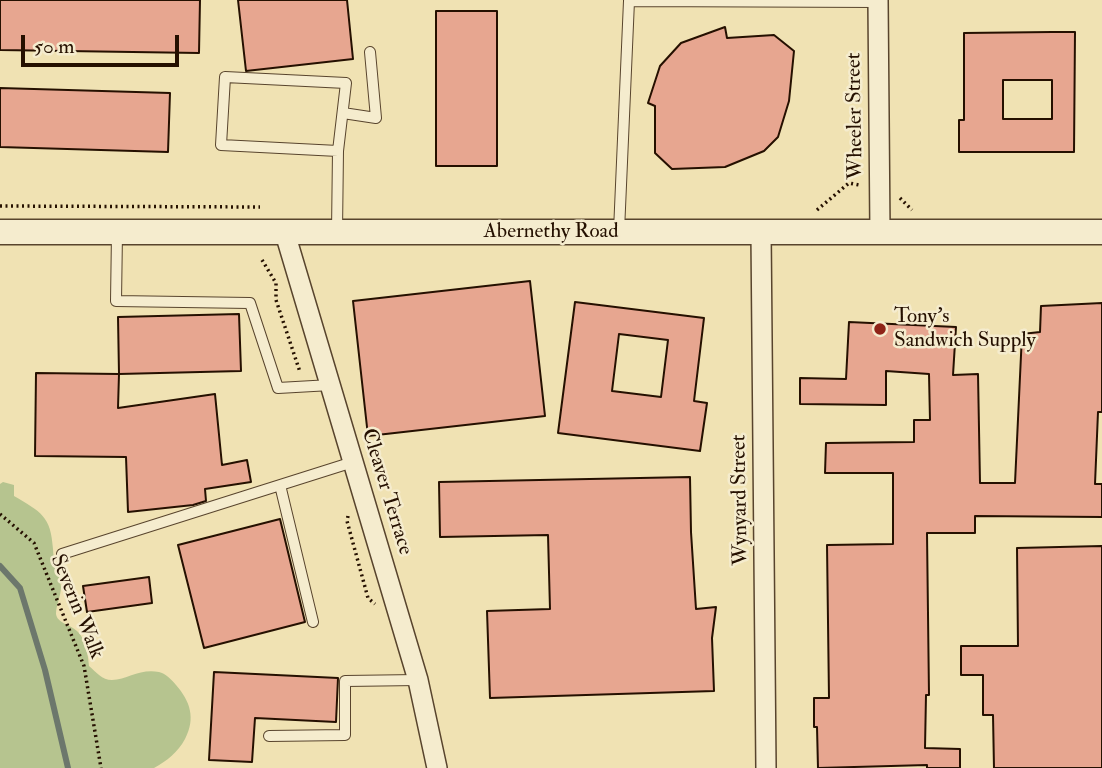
<!DOCTYPE html>
<style>
body{margin:0}
#map{position:relative;width:1102px;height:768px;overflow:hidden;background:#f0e2b3;font-family:"IM FELL Double Pica",serif}
canvas{display:block}
.scale{position:absolute;left:21px;top:35px;width:158px;height:32px;box-sizing:border-box;border:4px solid #251000;border-top:0;padding-left:9px;font-size:21px;line-height:24px;white-space:nowrap;color:#251000;-webkit-text-stroke:5px #f5ecce;paint-order:stroke}
</style>
<div id="map">
<canvas width="1102" height="768"></canvas>
<div class="scale">50 m</div>
</div>
<script>
const ctx = document.querySelector('canvas').getContext('2d');
ctx.lineJoin = 'round';
function fill(path, color) { ctx.fillStyle = color; ctx.fill(path, 'evenodd'); }
function strokePath(path, color, width, dash) { ctx.strokeStyle = color; ctx.lineWidth = width; ctx.lineCap = dash ? 'butt' : 'round'; ctx.setLineDash(dash || []); ctx.stroke(path); }
function drawText(font, color, halo, rows, align = 'center') {
  ctx.font = font + ' "IM FELL Double Pica",serif'; ctx.lineWidth = 5; ctx.setLineDash([]); ctx.textBaseline = 'middle'; ctx.strokeStyle = halo; ctx.fillStyle = color; for (const [text, x, y, turn = 0] of rows) {
    ctx.save(); ctx.translate(x, y); ctx.rotate((+turn || 0) * Math.PI / 180); ctx.textAlign = isNaN(turn) ? turn : align; if (halo) ctx.strokeText(text, 0, 0); ctx.fillText(text, 0, 0); ctx.restore();
  }
}
const green = new Path2D(`
 M3,482L14,485V496C41,512 51,516 53,549C53,562 60,574 61,587C61,596 56,605 56,614C57,623 71,625 77,631C86,639 88,655 89,666C96,672 102,680 112,680C128,679 141,668 159,672C165,673 172,680 176,685C190,701 196,718 185,739C178,752 167,761 154,768H0V484Z`);
const stream = new Path2D(`
 M0,566L20,588L45,670L68,768`);
const building = new Path2D(`
 M0,0H200L199,53L0,50Z
 M238,0H347L353,59L246,71Z
 M436,11H497V166H436Z
 M725,27L727,38L774,35L794,51L789,101L778,137L764,151L725,167L672,169L655,153V106L648,103L660,66L681,43Z
 M1052,32H1075L1074,152H959V120H964V33ZM1003,80H1052V119H1003Z
 M0,88L170,93L168,152L0,147Z
 M530,281L545,416L368,436L353,301Z
 M575,302L704,318L694,401L707,403L700,451L558,433ZM619,334L668,340L661,397L612,391Z
 M1102,303V412H1098L1095,484H1102V517L975,516V533H927L929,695H926L925,748L960,749V768H927V765L818,768L817,727H814V698H829L827,545L893,544V473H825L826,443L914,442V420H930L929,374L886,371V405L800,404V378L846,379L849,322L956,327L953,375L978,374L980,483H1015L1022,334L1040,332L1041,306Z
 M239,314L241,371L119,374L118,317Z
 M36,373L119,374L118,408L215,394L222,465L247,460L251,482L205,489L206,501L193,505L128,512L126,457L35,456Z
 M690,477L691,532L696,609L716,607L712,638L714,691L490,698L487,611L550,609L548,535L440,537L439,482Z
 M280,519L305,622L204,648L178,545Z
 M1102,546V768H994L993,715H983V675H961V646H1018L1017,548Z
 M149,577L152,603L87,612L83,586Z
 M214,672L338,678L336,722L255,718L252,762L209,760Z`);
const path = new Path2D(`
 M900,198L912,210
 M0,206L260,207
 M817,210L849,183L859,185
 M262,260L276,283V300L300,372
 M0,514L34,543L84,666L101,768
 M348,516L347,521L368,598L375,604`);
const service = new Path2D(`
 M343,113L376,118L370,52
 M337,231L338,151L346,83L225,77L221,145L338,151
 M619,231L629,1L878,2
 M117,233L116,301L250,303L278,388L331,385
 M280,485L313,622
 M62,554L353,462
 M269,736L345,735V681L418,680`);
const minor = new Path2D(`
 M878,0L880,232
 M283,232L287,240L418,680L437,768
 M761,232L766,768`);
const tertiary = new Path2D(`
 M0,232H1102`);
const markers = [
 [880,329,7,"#8f2418"]
];
const streetNames = [
 ["Wheeler Street",856,116,-91],
 ["Abernethy Road",551,232],
 ["Cleaver Terrace",386,492,73],
 ["Wynyard Street",741,500,-91],
 ["Severin Walk",76,607,68]
];
const poiNames = [
 ["Tony's",894,317],
 ["Sandwich Supply",894,341]
];
fill(green, '#b6c48f');
strokePath(stream, '#6c776c', 6);
fill(building, '#e7a690');
strokePath(building, '#251000', 2);
strokePath(service, '#58442d', 12);
strokePath(minor, '#58442d', 22);
strokePath(tertiary, '#58442d', 27);
strokePath(path, '#251000', 3.5, [2, 3.5]);
strokePath(service, '#f5ecce', 10);
strokePath(minor, '#f5ecce', 19);
strokePath(tertiary, '#f5ecce', 24);
for (const [x, y, r, color] of markers) { const dot = new Path2D(); dot.arc(x, y, r, 0, 2 * Math.PI); ctx.fillStyle = color; ctx.fill(dot); strokePath(dot, '#f5ecce', 2.5); }
drawText('21px', '#251000', '#f5ecce', streetNames);
drawText('21px', '#251000', '#f5ecce', poiNames, 'left');
</script>
